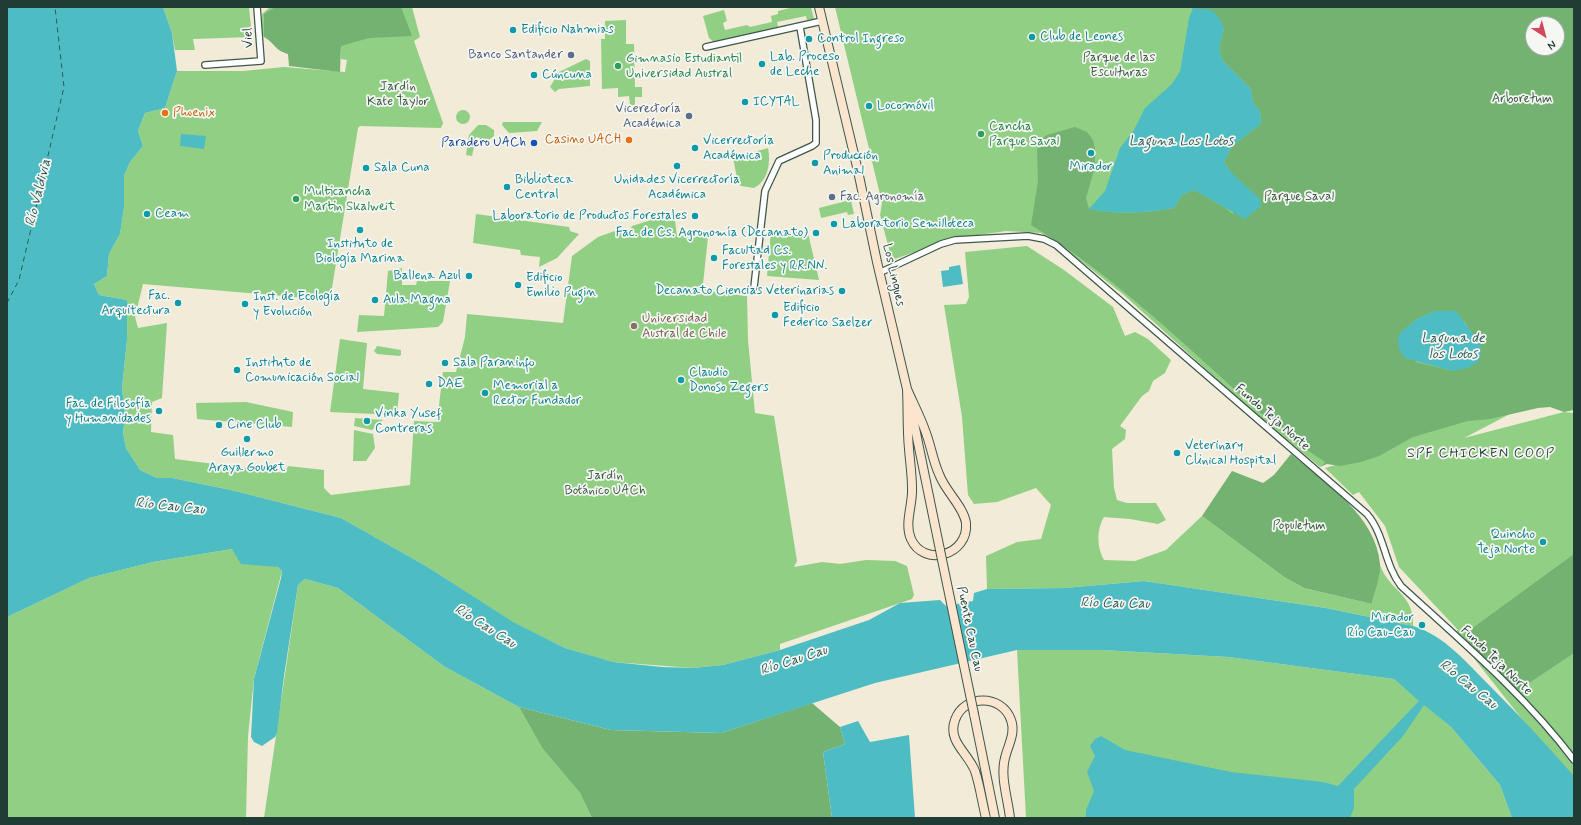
<!DOCTYPE html>
<meta charset="utf-8">
<style>
body{margin:0}
#map{position:relative;width:1581px;height:825px;overflow:hidden;background:#f1ebd8;font-family:Mynerve,sans-serif}
canvas{display:block}
.frame{position:absolute;inset:0;border:8px solid #1f3d34;pointer-events:none}
.north{position:absolute;left:1525px;top:16px;width:40px;height:40px;box-sizing:border-box;background:#f6f6f2;border:1px solid #a0aca6;border-radius:50%;rotate:144deg;font-size:11px;font-weight:700;line-height:16px;text-align:center;color:#1f3d34}
.north::after{content:'';display:block;margin:auto;width:14px;height:18px;background:#d1495b;clip-path:polygon(50% 0,100% 100%,50% 72%,0 100%)}
</style>
<div id="map">
<canvas width="1581" height="825"></canvas>
<div class="frame"></div>
<div class="north">N</div>
</div>
<script>
const ctx = document.querySelector('canvas').getContext('2d');
ctx.lineJoin = 'round';
function fill(path, color) { ctx.fillStyle = color; ctx.fill(path, 'evenodd'); }
function strokePath(path, color, width, dash) { ctx.strokeStyle = color; ctx.lineWidth = width; ctx.lineCap = dash ? 'butt' : 'round'; ctx.setLineDash(dash || []); ctx.stroke(path); }
function drawText(font, color, halo, rows, align = 'center') {
  ctx.font = font + ' Mynerve,sans-serif'; ctx.lineWidth = 3.5; ctx.setLineDash([]); ctx.textBaseline = 'middle'; ctx.strokeStyle = halo; ctx.fillStyle = color; for (const [text, x, y, turn = 0] of rows) {
    ctx.save(); ctx.translate(x, y); ctx.rotate((+turn || 0) * Math.PI / 180); ctx.textAlign = isNaN(turn) ? turn : align; if (halo) ctx.strokeText(text, 0, 0); ctx.fillText(text, 0, 0); ctx.restore();
  }
}
const green = new Path2D(`
 M163,7H249L252,37L193,39L195,50H175L172,33Z
 M270,7H412L420,37L414,41L443,123L441,128L360,126L358,128L330,300L143,284L135,317L138,328L167,323L162,398L152,402L151,432L173,435L175,459L285,473L288,466L324,470V488L331,495L410,485L414,421L437,422L443,372H456L465,337L467,314L563,323L572,256L598,237L623,228L629,233L632,226L674,213L677,236L708,237L703,284L708,291L747,296L748,340L755,413L774,416L797,561L794,567L822,562L840,564L866,560L895,561L907,566L914,595L912,599L780,644V650L723,665L693,668L612,662L565,648L512,622L426,566L341,518L231,490L172,478H157L140,470L126,448L123,433L125,415L122,388L127,340V300L99,295L94,284L107,276L109,254L120,234L124,208V176L130,162L143,146L138,131L145,113L165,108L177,71H243L284,67L345,72L347,60L341,59V46L262,36V14Z
 M794,7H811L814,19L807,20L806,16L777,22L778,27L715,43L709,38L703,16L724,10L727,21L723,23L725,30L747,25L750,27L772,22L771,16L778,14V11Z
 M835,7H1574L1552,392L1464,438L1564,412L1574,413V785L1454,633L1458,630L1399,567L1385,526L1359,492L1353,495L1325,468L1363,457L1419,372L1320,467L1253,412L1124,295L1063,247L1041,233L1006,231L952,239L892,260L880,215L882,203ZM1533,24H1557V48H1533Z
 M626,20V44H634L635,87H642V97H635V105H630L629,96L618,97V88L602,89L601,39H605V21Z
 M586,59L590,61V86L559,89L555,92L550,87L559,72Z
 M456 117a7 7 0 1 1 14 0a7 7 0 1 1-14 0Z
 M503,122H542L537,131L509,133L502,125Z
 M478,125H486L494,130V136L487,141H480V138L476,137L472,156L466,155L469,135Z
 M768,148C771,163 768,181 754,188L741,186L738,183L733,158Z
 M850,196L854,214L848,215L847,212L821,218L819,208L846,201L845,197Z
 M476,214L569,227L570,231L579,234L557,258L539,267L540,257L521,255L520,250L473,243Z
 M771,230L808,233L819,280L767,276Z
 M1027,246L1064,270L1113,307L1125,336L1135,332L1148,339L1171,360L1165,373L1153,381L1149,391L1142,396L1120,426L1126,430L1125,439L1112,449L1114,488L1117,500L1127,503H1156L1166,520L1158,524L1130,519L1104,517C1096,530 1097,548 1104,560L1135,561L1166,550L1202,516L1284,577L1304,588L1372,604L1380,565C1389,591 1415,594 1413,626L1326,608L1144,581L1065,588L987,589L986,556L1017,542L1041,539L1051,505L1036,488L997,502L974,504L968,495L962,417L944,305L966,304L969,297L965,252Z
 M402,268V285H416L417,281H450L443,322L438,327L357,332L359,315L384,316L388,271Z
 M340,339L367,343L363,389L399,393L397,415L330,412Z
 M377,346L401,350V355L399,356L377,354L374,351Z
 M246,402L293,412L292,427L197,419L196,403Z
 M355,418L383,420L372,430L354,426Z
 M354,430L373,434L375,448L366,461H353Z
 M232,549L278,567L282,571L254,679L248,736L246,818H8L7,617L89,578L153,562Z
 M305,579L338,588L445,667L519,707L542,748L580,793L592,818H264L298,585Z
 M1017,650H1102L1228,657L1394,679L1451,727L1500,785L1512,818H1026Z`);
const forest = new Path2D(`
 M275,7H401L412,36L369,38L341,46L340,72L289,66L288,54C274,50 275,43 264,37V14Z
 M1190,7H1574V410L1564,412L1550,407L1538,408L1490,419L1468,421L1413,437L1379,456L1361,462L1340,466L1327,464L1320,467L1325,462L1304,448L1283,428L1262,414C1188,348 1116,277 1031,225L1038,181L1037,150L1040,140L1047,135L1075,127L1087,132L1093,140L1095,149V167L1086,198L1089,209C1119,215 1145,213 1174,208L1182,195L1194,190L1224,207L1233,214L1231,172L1224,163L1232,146L1261,124L1260,111L1253,102L1251,89L1223,61L1219,49L1224,29ZM1533,24H1557V48H1533ZM1435,311L1442,312L1465,322L1473,335L1453,371L1416,362L1400,333L1417,319Z
 M1291,454C1326,483 1376,516 1380,564C1381,576 1374,592 1372,604L1304,588L1284,577L1202,516L1232,471L1263,483L1274,475Z
 M1574,554V653L1514,693L1463,635Z
 M812,703L840,727L845,744L823,752L832,818H592L580,793L542,748L519,707L611,730L721,733Z`);
const water = new Path2D(`
 M7,7H163L172,33L177,71L165,108L145,113L138,131L143,146L130,162L124,176V208L120,234L109,254L107,276L94,284L99,295L127,300V340L122,388L125,415L123,433L126,448L140,470L157,478H172L231,490L341,518L426,566L513,622L565,648L613,662L662,667L693,668L723,665L780,650L869,620L900,603L940,600L946,606L973,601L974,593L987,589L1065,588L1144,581L1326,608L1413,626C1444,635 1467,663 1489,685C1518,714 1546,744 1573,775L1574,818H1512L1500,785L1451,727L1424,705L1403,736L1354,789V808L1350,818H1086V810L1094,791L1087,772L1095,756L1090,746L1095,739L1101,736L1125,750L1231,772L1323,782L1338,786L1419,701L1394,679L1228,657L1102,650H1017L875,683L721,733L611,730L519,707L445,667L338,588L305,579L298,585L284,676L277,733L275,737L262,746L254,742L251,737L254,679L281,578L282,571L278,567L241,564L232,549L153,562L89,578L7,617Z
 M1193,8L1212,10L1220,19L1224,29L1219,49L1223,61L1251,89L1253,102L1260,111L1261,124L1232,146L1224,163L1231,172L1260,199L1261,206L1245,219L1194,190L1182,195L1174,208C1145,213 1119,215 1089,209L1105,191L1120,148L1134,130L1145,108L1171,85L1180,72L1189,18Z
 M181,134L206,136L204,149L180,146Z
 M960,265L963,284L943,287L941,271L949,270V267Z
 M1435,311H1456L1480,343L1481,352L1479,361L1468,368L1453,371L1405,358L1399,349L1398,339L1400,333L1417,319Z
 M858,721L870,742L909,735L915,818H832L823,752L845,744L840,727Z`);
const ferry = new Path2D(`
 M7,303L19,280L64,87L55,7`);
const street = new Path2D(`
 M706,47L822,21
 M205,65L261,61L257,7
 M879,273L941,244L955,240L1028,236L1044,239L1056,245L1367,514C1385,535 1384,564 1401,586C1461,641 1525,695 1574,760
 M754,287L765,191L779,161L812,146L816,143V120L800,27`);
const secondary = new Path2D(`
 M819,7L858,171L877,262L907,389L940,550
 M907,389C913,403 921,418 926,433C931,446 933,461 939,474C945,491 964,507 966,523C969,555 924,568 911,539C904,523 913,505 912,488C912,475 910,462 909,449C907,429 908,409 907,389Z
 M974,714L995,818
 M986,818C982,802 980,786 975,771C968,753 947,741 955,720C964,694 1002,694 1011,720C1016,733 1008,745 1005,758C1000,777 1008,799 1010,818`);
const secondaryBridge = new Path2D(`
 M940,550L974,714`);
const markers = [
 [513,30,4,"#0f9aa8"],
 [1032,37,4,"#0f9aa8"],
 [809,39,4,"#0f9aa8"],
 [571,55,4,"#5c6f8a"],
 [762,64,4,"#0f9aa8"],
 [618,66,4,"#2e9e5b"],
 [534,75,4,"#0f9aa8"],
 [745,102,4,"#0f9aa8"],
 [869,106,4,"#0f9aa8"],
 [165,113,4,"#e8710a"],
 [689,116,4,"#5c6f8a"],
 [981,134,4,"#2e9e5b"],
 [629,140,4,"#e8710a"],
 [534,143,4,"#1a4fb4"],
 [695,148,4,"#0f9aa8"],
 [1091,153,4,"#0f9aa8"],
 [815,163,4,"#0f9aa8"],
 [677,166,4,"#0f9aa8"],
 [366,168,4,"#0f9aa8"],
 [507,187,4,"#0f9aa8"],
 [832,197,4,"#5c6f8a"],
 [296,199,4,"#2e9e5b"],
 [147,214,4,"#0f9aa8"],
 [695,216,4,"#0f9aa8"],
 [834,224,4,"#0f9aa8"],
 [360,230,4,"#0f9aa8"],
 [816,233,4,"#0f9aa8"],
 [714,258,4,"#0f9aa8"],
 [469,276,4,"#0f9aa8"],
 [518,285,4,"#0f9aa8"],
 [842,291,4,"#0f9aa8"],
 [375,300,4,"#0f9aa8"],
 [178,303,4,"#0f9aa8"],
 [245,304,4,"#0f9aa8"],
 [775,315,4,"#0f9aa8"],
 [634,326,4,"#8d6e63"],
 [445,363,4,"#0f9aa8"],
 [237,370,4,"#0f9aa8"],
 [681,380,4,"#0f9aa8"],
 [429,384,4,"#0f9aa8"],
 [485,393,4,"#0f9aa8"],
 [159,411,4,"#0f9aa8"],
 [367,421,4,"#0f9aa8"],
 [219,425,4,"#0f9aa8"],
 [247,439,4,"#0f9aa8"],
 [1177,453,4,"#0f9aa8"],
 [1543,542,4,"#0f9aa8"],
 [1422,625,4,"#0f9aa8"]
];
const cultureNames = [
 ["Edificio Nahmias",521,30],
 ["Club de Leones",1040,37],
 ["Control Ingreso",817,39],
 ["Lab. Proceso",770,57],
 ["de Leche",770,72],
 ["Cúncuna",542,75],
 ["ICYTAL",753,102],
 ["Locomóvil",877,106],
 ["Vicerrectoría",703,141],
 ["Académica",703,156],
 ["Producción",823,156],
 ["Animal",823,171],
 ["Mirador",1091,167,"center"],
 ["Sala Cuna",374,168],
 ["Biblioteca",515,180],
 ["Central",515,195],
 ["Unidades Vicerrectoría",677,180,"center"],
 ["Académica",677,195,"center"],
 ["Ceam",155,214],
 ["Laboratorio de Productos Forestales",687,216,"right"],
 ["Laboratorio Semilloteca",842,224],
 ["Fac. de Cs. Agronomía (Decanato)",808,233,"right"],
 ["Instituto de",360,244,"center"],
 ["Biología Marina",360,259,"center"],
 ["Facultad Cs.",722,251],
 ["Forestales y RR.NN.",722,266],
 ["Ballena Azul",461,276,"right"],
 ["Edificio",526,278],
 ["Emilio Pugin",526,293],
 ["Decanato Ciencias Veterinarias",834,291,"right"],
 ["Fac.",170,296,"right"],
 ["Arquitectura",170,311,"right"],
 ["Inst. de Ecología",253,297],
 ["y Evolución",253,312],
 ["Aula Magna",383,300],
 ["Edificio",783,308],
 ["Federico Saelzer",783,323],
 ["Instituto de",245,363],
 ["Comunicación Social",245,378],
 ["Sala Paraninfo",453,363],
 ["Claudio",689,373],
 ["Donoso Zegers",689,388],
 ["DAE",437,384],
 ["Memorial a",493,386],
 ["Rector Fundador",493,401],
 ["Fac. de Filosofía",151,404,"right"],
 ["y Humanidades",151,419,"right"],
 ["Vinka Yusef",375,414],
 ["Contreras",375,429],
 ["Cine Club",227,425],
 ["Veterinary",1185,446],
 ["Clinical Hospital",1185,461],
 ["Guillermo",247,453,"center"],
 ["Araya Goubet",247,468,"center"],
 ["Quincho",1535,535,"right"],
 ["Teja Norte",1535,550,"right"],
 ["Mirador",1414,618,"right"],
 ["Río Cau-Cau",1414,633,"right"]
];
const streetNames = [
 ["Viel",249,38,-93],
 ["Los Lingues",893,275,77],
 ["Fundo Teja Norte",1272,418,41],
 ["Puente Cau Cau",969,629,78],
 ["Fundo Teja Norte",1496,661,44]
];
const serviceNames = [
 ["Banco Santander",563,55],
 ["Vicerectoría",681,109],
 ["Académica",681,124],
 ["Fac. Agronomía",840,197,"left"]
];
const parkNames = [
 ["Parque de las",1119,58],
 ["Esculturas",1119,73],
 ["Jardín",398,87],
 ["Kate Taylor",398,102],
 ["Arboretum",1522,99],
 ["Parque Saval",1299,197],
 ["Jardín",605,476],
 ["Botánico UACh",605,491],
 ["Populetum",1299,526]
];
const leisureNames = [
 ["Gimnasio Estudiantil",626,59],
 ["Universidad Austral",626,74],
 ["Cancha",989,127],
 ["Parque Saval",989,142],
 ["Multicancha",304,192],
 ["Martin Skalweit",304,207]
];
const foodNames = [
 ["Phoenix",173,113],
 ["Casino UACH",621,140,"right"]
];
const transitNames = [
 ["Paradero UACh",526,143]
];
const educationNames = [
 ["Universidad",642,319],
 ["Austral de Chile",642,334]
];
const waterNames = [
 ["Laguna Los Lotos",1181,142],
 ["Río Valdivia",39,193,-76],
 ["Laguna de",1453,339],
 ["los Lotos",1453,355],
 ["Río Cau Cau",170,507,6],
 ["Río Cau Cau",1115,604,1],
 ["Río Cau Cau",485,627,32],
 ["Río Cau Cau",794,661,-18],
 ["Río Cau Cau",1468,685,39]
];
const neighbourhoodNames = [
 ["SPF CHICKEN COOP",1481,454]
];
fill(green, '#91cf85');
fill(forest, '#74b272');
fill(water, '#4ebcc3');
strokePath(ferry, '#2b5d58', 1, [5, 4]);
strokePath(street, '#3e574d', 8);
strokePath(secondary, '#3e574d', 10);
strokePath(street, '#fff', 5.5);
strokePath(secondary, '#fce5cf', 8);
strokePath(secondaryBridge, '#3e574d', 10, []);
strokePath(secondaryBridge, '#fce5cf', 8);
for (const [x, y, r, color] of markers) { const dot = new Path2D(); dot.arc(x, y, r, 0, 2 * Math.PI); ctx.fillStyle = color; ctx.fill(dot); strokePath(dot, '#f6f6f2', 1.5); }
drawText('13px', '#0d838f', '#f6f6f2', cultureNames, 'left');
drawText('13px', '#1f3d34', '#f6f6f2', streetNames);
drawText('13px', '#4e5e75', '#f6f6f2', serviceNames, 'right');
drawText('13px', '#365a44', '#f6f6f2', parkNames);
drawText('13px', '#27864d', '#f6f6f2', leisureNames, 'left');
drawText('13px', '#c56008', '#f6f6f2', foodNames, 'left');
drawText('13px', '#164399', '#f6f6f2', transitNames, 'right');
drawText('13px', '#785e54', '#f6f6f2', educationNames, 'left');
drawText('italic 14px', '#2b5d58', '#f6f6f2', waterNames);
ctx.letterSpacing = '1px';
drawText('14px', '#1f3d34', '#f6f6f2', neighbourhoodNames);
ctx.letterSpacing = '0px';
</script>
